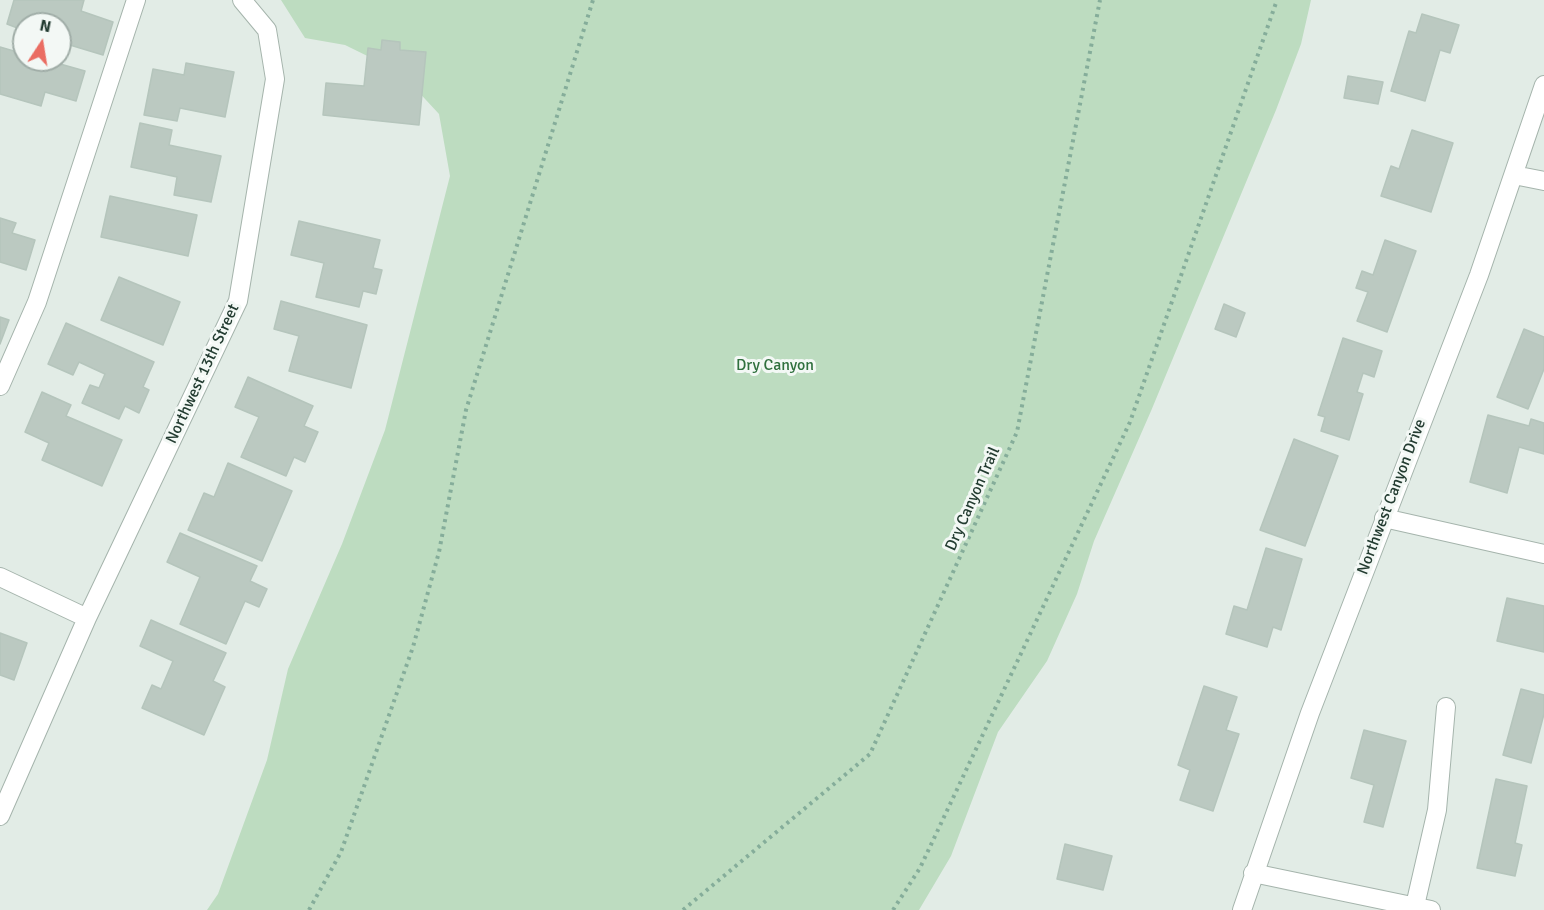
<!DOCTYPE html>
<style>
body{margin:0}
#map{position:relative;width:1544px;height:910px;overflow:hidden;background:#e2ece6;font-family:Signika,sans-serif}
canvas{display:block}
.north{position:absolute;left:12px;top:12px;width:60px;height:60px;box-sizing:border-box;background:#f3f8f5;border:2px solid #a0ada7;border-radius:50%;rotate:12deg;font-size:16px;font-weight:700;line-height:24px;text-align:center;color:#233c31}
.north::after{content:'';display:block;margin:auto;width:21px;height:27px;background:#ea6d62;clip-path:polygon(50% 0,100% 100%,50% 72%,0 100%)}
</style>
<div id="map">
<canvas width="1544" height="910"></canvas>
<div class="north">N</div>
</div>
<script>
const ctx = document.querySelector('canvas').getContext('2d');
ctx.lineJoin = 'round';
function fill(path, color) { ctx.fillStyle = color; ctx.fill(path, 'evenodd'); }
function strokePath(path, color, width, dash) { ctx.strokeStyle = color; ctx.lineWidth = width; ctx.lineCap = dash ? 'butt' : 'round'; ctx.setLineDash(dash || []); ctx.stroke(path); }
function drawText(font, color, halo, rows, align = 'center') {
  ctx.font = font + ' Signika,sans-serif'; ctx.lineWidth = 6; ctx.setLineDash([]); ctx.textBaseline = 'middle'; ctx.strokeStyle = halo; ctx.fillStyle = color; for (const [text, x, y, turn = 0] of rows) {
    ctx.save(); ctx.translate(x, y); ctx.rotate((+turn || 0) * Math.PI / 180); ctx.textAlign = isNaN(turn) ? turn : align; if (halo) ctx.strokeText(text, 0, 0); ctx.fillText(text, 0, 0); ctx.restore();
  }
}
const green = new Path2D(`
 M281,0H1311L1301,44L1276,110L1151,411L1094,541L1077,594L1047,661L998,732L951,856L919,910H207L218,894L267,760L288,669L342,544L385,430L450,176L439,114L400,72L345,45L305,38Z`);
const building = new Path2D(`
 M14,0H84L81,11L113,22L103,55L60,42V24H24V37L18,35L20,29L7,24Z
 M1422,14L1459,25L1450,53L1440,50L1425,101L1391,91L1409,31L1416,33Z
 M382,40L400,42V50L426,52L419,125L323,115L326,83L364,86L368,48L381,50Z
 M0,47L24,54V60H46L85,71L76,101L45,92L41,106L0,94Z
 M186,63L234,72L225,117L180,108L177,121L144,115L153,69L184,75Z
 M1348,76L1383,82L1378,104L1344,98Z
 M140,123L172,130L169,145L221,156L211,202L174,195L177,177L131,167Z
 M1412,130L1453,143L1431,212L1381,196L1391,166L1399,169Z
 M110,196L197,215L188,256L101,237Z
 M0,218L16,223L12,233L35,240L26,270L0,262Z
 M299,221L380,240L373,268L382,270L376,294L363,291L359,307L316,297L324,263L291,255Z
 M1385,240L1416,251L1387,332L1357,321L1368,292L1356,288L1362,271L1373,275Z
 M119,277L180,302L163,345L101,320Z
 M281,301L367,325L351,388L289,371L299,336L274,329Z
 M1224,304L1245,313L1236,337L1215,329Z
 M0,317L9,320L0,344Z
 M66,323L154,362L143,387L149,390L139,413L125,406L119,419L82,403L90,385L99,388L105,374L79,362L73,375L48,364Z
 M1524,329L1544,337V369L1528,409L1497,397Z
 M1343,338L1382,351L1374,377L1363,373L1357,392L1363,394L1349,440L1321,431L1325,417L1318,415Z
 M248,377L313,406L304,426L318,432L305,462L294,457L286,476L241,457L259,417L235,407Z
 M42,392L71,405L66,416L122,440L102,486L42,460L49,443L25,432Z
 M1488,415L1529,426L1531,419L1544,423V454L1519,447L1507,493L1470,482Z
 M1294,439L1338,456L1305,546L1260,530Z
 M228,463L292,491L262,561L188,530L204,493L214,497Z
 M180,533L257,566L250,581L267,589L259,607L245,601L226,644L180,624L200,577L167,562Z
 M1266,548L1302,559L1281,630L1273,627L1267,647L1226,634L1234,606L1247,610Z
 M1507,598L1544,606V652L1497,641Z
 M151,620L226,653L213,681L225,687L204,735L142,708L152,685L161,689L173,661L140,646Z
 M0,633L27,643L14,680L0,675Z
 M1204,686L1237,697L1226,730L1239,734L1213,811L1180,800L1190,770L1178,765Z
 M1521,689L1544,695V714L1531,763L1503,755Z
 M1364,730L1406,741L1383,827L1364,822L1374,785L1351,778Z
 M1496,779L1527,786L1515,843L1522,845L1515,876L1477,868Z
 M1065,844L1112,856L1103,890L1057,879Z`);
const path = new Path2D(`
 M309,910L341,852L413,647L439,552L466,410L593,0
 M683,910L870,754L1017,432L1100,0
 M893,910L920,868L1130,422L1277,0`);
const minor = new Path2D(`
 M1514,175L1544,181
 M0,386L37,302L136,0
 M1384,518L1544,554
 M0,577L87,618
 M0,816L87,618L238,301L275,79L267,30L242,0
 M1253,873L1431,910
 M1242,910L1310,713L1479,275L1544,85
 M1414,910L1437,810L1446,707`);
const parkNames = [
 ["Dry Canyon",775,366]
];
const streetNames = [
 ["Northwest 13th Street",203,374,-65],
 ["Northwest Canyon Drive",1392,497,-69],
 ["Dry Canyon Trail",973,499,-66]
];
fill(green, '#bddcc0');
fill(building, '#bbc9c1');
strokePath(building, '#b5c5bc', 1.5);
strokePath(minor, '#a5b4ac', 20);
strokePath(path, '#85ad9a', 4, [3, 4.5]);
strokePath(minor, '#fff', 18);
drawText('16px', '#30703e', '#f3f8f5', parkNames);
drawText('16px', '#233c31', '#f3f8f5', streetNames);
</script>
